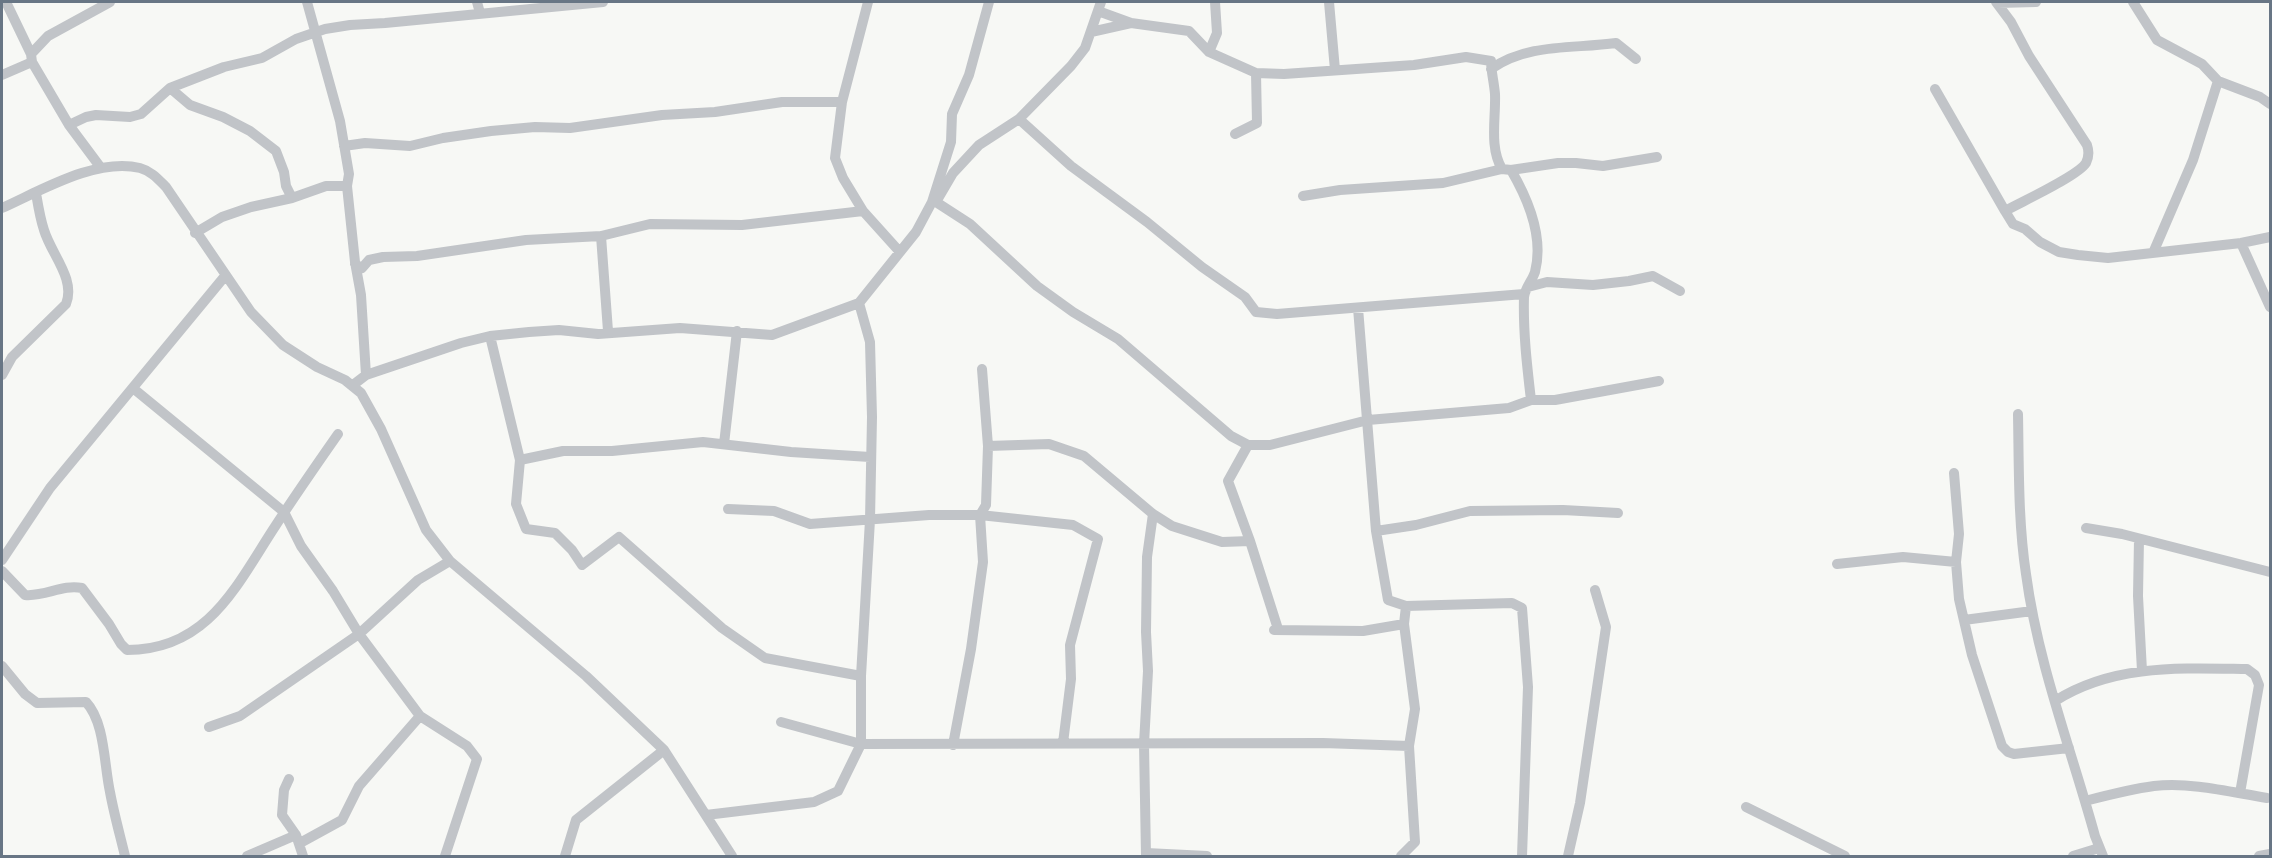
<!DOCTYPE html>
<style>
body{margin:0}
#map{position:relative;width:2272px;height:858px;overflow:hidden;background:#f7f8f5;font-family:Rubik,sans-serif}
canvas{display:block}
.frame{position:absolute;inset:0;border:3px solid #687685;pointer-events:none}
</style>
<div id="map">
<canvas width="2272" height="858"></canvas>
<div class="frame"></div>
</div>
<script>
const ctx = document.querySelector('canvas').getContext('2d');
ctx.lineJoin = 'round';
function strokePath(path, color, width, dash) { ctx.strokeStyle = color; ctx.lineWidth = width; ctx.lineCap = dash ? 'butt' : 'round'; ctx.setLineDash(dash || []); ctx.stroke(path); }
const minor = new Path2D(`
 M6,2L31,54L32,62L69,125L101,168
 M307,2L340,121L349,174L347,186L355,262L361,295L366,375
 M477,2L480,13
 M868,2L842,102L835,158L843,178L863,211L899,251
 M1329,2L1335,70
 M2133,2L2157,40L2202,64L2218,81L2260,97L2270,104
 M1998,3L2036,2
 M1098,11L1131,23L1189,31L1209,52L1256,73L1284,74L1414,65L1466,57L1491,61C1491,71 1494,82 1495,94C1496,118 1489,147 1502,169
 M1091,32L1131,23
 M1209,52L1217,33L1215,2
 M31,54L48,36L110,2
 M1491,69C1528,43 1573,49 1616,43L1636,59
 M2,75L32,62
 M170,88L190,105L223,117L250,131L276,151L284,172L286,186L292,198
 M1935,89L2005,211C2021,202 2078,176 2086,163C2089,157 2089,151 2087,145L2029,56L2011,22L1996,2
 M1019,119L1071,166L1147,222L1202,267L1245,297L1256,312L1277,314L1524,294
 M69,125L86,117L96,115L130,117L141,114L170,88L224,67L262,58L296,39L325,29L350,25L385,23L603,2
 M1235,134L1257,123L1256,73
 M344,146L365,143L410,146L443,138L491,131L535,127L570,128L662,115L715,112L782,102H842
 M1511,170C1528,199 1544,237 1535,272C1532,281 1525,288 1524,297C1523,331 1527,366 1531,400
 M1303,196L1340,190L1443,183L1502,169L1511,170L1558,163H1576L1603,166L1657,157
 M932,202L951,142L952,114L969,75L989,2
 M936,202L970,224L1037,286L1073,312L1118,339L1231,436L1248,445H1270L1368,420L1509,408L1531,400H1555L1659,381
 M2,208C40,191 97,157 140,168C151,171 158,179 166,187L251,312L283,345L317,367L345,380L361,393L381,429L426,530L450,561L586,676L664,750L732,856
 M2005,211L2013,224L2025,229L2040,242L2059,252L2078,255L2108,258L2241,243L2270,237
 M195,233L222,217L251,207L292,198L326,186H347
 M601,236L608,331
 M2241,243L2270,307
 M2153,253L2193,160L2218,81
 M355,264L362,268L369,260L383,257L417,256L526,240L601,236L650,224L742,225L863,211
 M1528,287L1547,282L1593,285L1629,281L1653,276L1680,291
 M1358,308L1376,531L1388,600L1406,606L1404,624L1415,709L1409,746L1415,842L1401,856
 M490,336L520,460L516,504L526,529L555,533L572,550L582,565L619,537L722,628L765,658L861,676
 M2,375L12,357L66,304C76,279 51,254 44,230C40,218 38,205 36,193
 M353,385L366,375L461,343L490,336L529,332L559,330L598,334L680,328L772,335L859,303L916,232L932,202H936L953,173L979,145L1019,119L1071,66L1085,48L1101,2
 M134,389L284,512L301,546L333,591L359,634L420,716L467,746L477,759L445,856
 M2018,414C2019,467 2018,521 2026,574C2038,664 2071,749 2095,836L2103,856
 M724,444L737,331
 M1248,445L1228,481L1250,541
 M988,446L1049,444L1084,456L1153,514L1172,526L1222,542L1250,541L1278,629
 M520,460L563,451H612L703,442L791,452L870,457
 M1954,473L1959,534L1956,562L1959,599L1972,655L2002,746L2008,752L2014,754L2069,748
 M728,509L774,511L810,524L929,515H980L1073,525L1098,539L1070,645L1071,679L1063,743
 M2086,528L2122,534L2270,572
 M1376,531L1416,525L1470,511L1563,510L1618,513
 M2139,539L2138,596L2142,671
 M2,560L50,488L225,276
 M1837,564L1903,557L1956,562
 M2,571L25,595C45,597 62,584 82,588L109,624L121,644L127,650C209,650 237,584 276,525C296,494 317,464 338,434
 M1406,606L1512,603L1522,608L1528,687L1522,856
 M1964,620L2032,611
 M1274,630L1363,631L1404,624
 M2,666L25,694L37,703L86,702C105,722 104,765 110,792C114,814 120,835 125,856
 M2055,701C2113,664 2181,668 2247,669L2255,675L2259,685L2240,793
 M781,722L861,744L1323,743L1409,746
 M209,727L240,716L359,634L418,580L450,561
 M953,745L971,649L983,562L980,515L986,505L988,446L982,369
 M289,779L284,790L282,815L296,835L303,856
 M2085,801C2108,795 2131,789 2154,786C2192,782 2230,792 2267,798
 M1746,807L1845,856
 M706,815L814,802L838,791L861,744V676L870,520L872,417L870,342L859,303
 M300,843L342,820L359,786L420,716
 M1146,853L1207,856
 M247,856L296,835
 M565,856L576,820L664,750
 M1146,856L1144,744L1148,671L1146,632L1147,557L1153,514
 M1568,856L1580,803L1606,627L1595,590
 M2073,856L2099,848
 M2259,856L2270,854`);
strokePath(minor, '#c1c4c8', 10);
</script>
